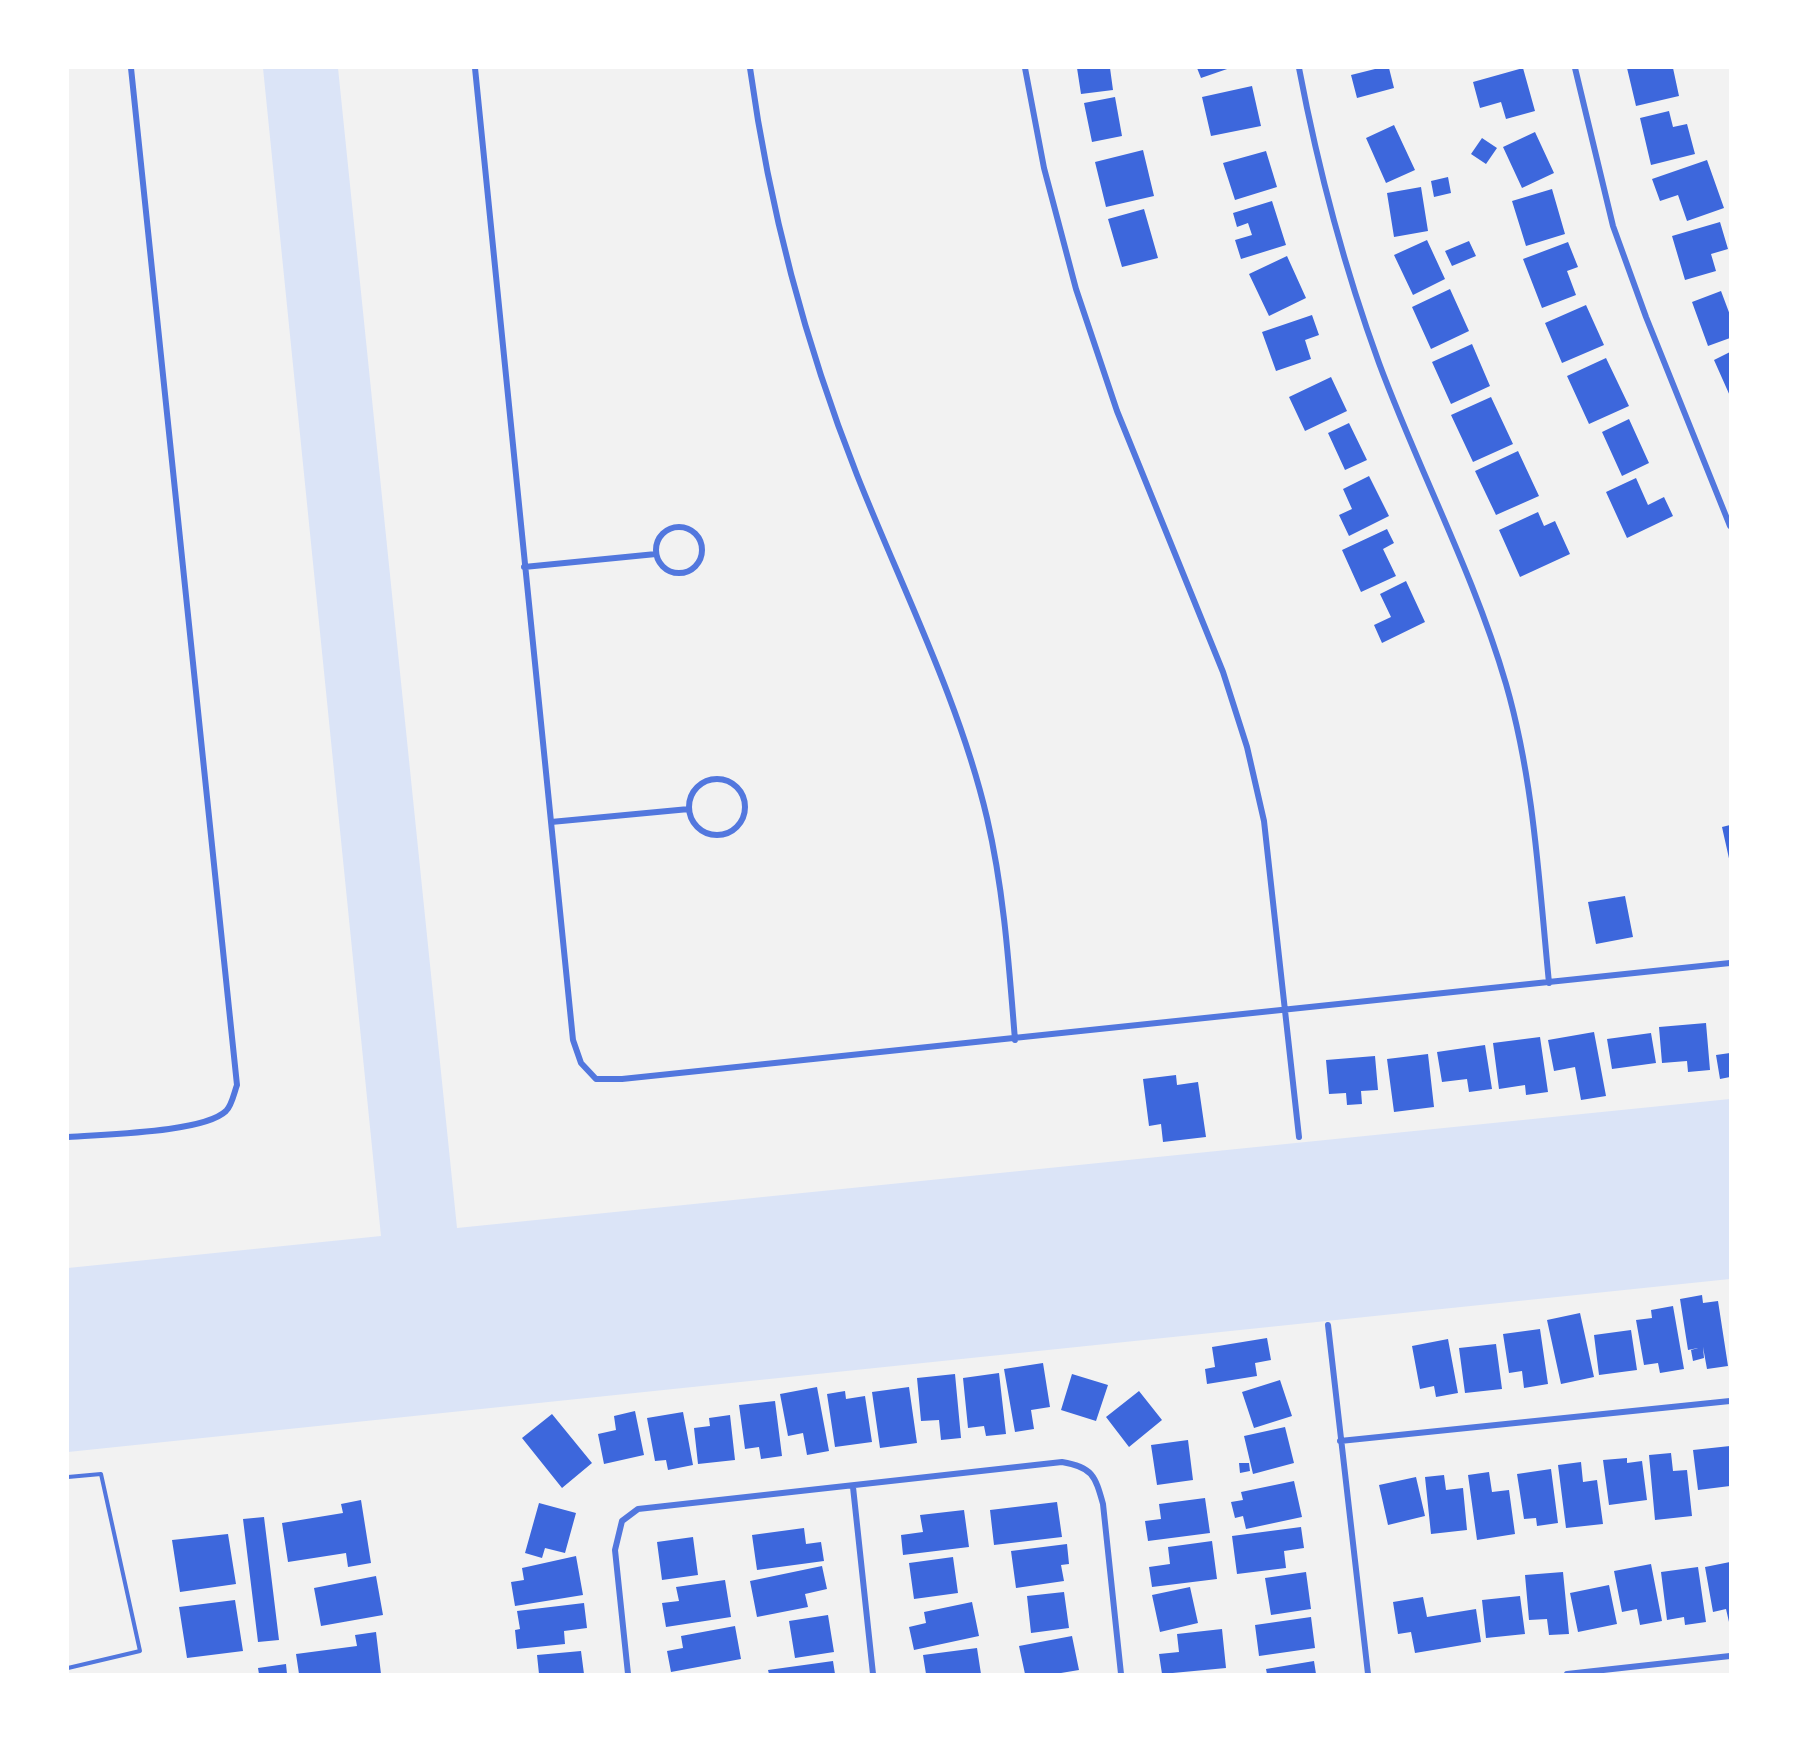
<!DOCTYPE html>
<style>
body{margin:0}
#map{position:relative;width:1798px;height:1742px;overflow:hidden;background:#f2f2f2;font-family:"Alegreya Sans",sans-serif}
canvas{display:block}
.frame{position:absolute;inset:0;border:69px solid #fff;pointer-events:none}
</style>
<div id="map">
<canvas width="1798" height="1742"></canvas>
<div class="frame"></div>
</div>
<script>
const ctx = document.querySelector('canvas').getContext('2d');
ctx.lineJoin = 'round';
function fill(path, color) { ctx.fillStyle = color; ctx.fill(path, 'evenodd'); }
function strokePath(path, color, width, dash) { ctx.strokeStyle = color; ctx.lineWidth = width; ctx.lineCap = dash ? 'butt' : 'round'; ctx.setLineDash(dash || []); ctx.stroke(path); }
const green = new Path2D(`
 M263,68H338L457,1228L1730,1099V1279L68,1452V1268L381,1236Z`);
const building = new Path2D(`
 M1077,68H1110L1113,90L1081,94Z
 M1197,68H1230L1201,78Z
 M1379,68H1389L1394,88L1357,98L1351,75Z
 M1523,68L1535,111L1506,119L1501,102L1480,108L1473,82Z
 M1627,68H1673L1679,96L1636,106Z
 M1252,86L1261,126L1211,136L1202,97Z
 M1115,97L1122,136L1092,142L1084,103Z
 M1669,111L1673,127L1687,124L1695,154L1651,165L1640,118Z
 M1394,125L1415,170L1386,183L1366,138Z
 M1535,132L1554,173L1522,188L1503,147Z
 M1482,138L1497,148L1486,164L1471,154Z
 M1143,150L1154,196L1106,207L1095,162Z
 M1266,151L1277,187L1235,200L1223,163Z
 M1707,160L1724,208L1687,221L1678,195L1660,201L1652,179Z
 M1448,177L1451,193L1434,197L1431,181Z
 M1421,187L1428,231L1394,237L1387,193Z
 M1552,189L1565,234L1526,246L1512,201Z
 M1272,201L1286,245L1241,259L1235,240L1252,235L1248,223L1237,227L1233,213Z
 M1144,209L1158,258L1122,267L1108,219Z
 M1720,222L1728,249L1711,254L1716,271L1685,280L1672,236Z
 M1427,240L1445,279L1413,295L1394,255Z
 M1469,241L1476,256L1452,266L1445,251Z
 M1568,242L1578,267L1567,271L1576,295L1542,308L1523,259Z
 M1287,256L1306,298L1269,316L1249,274Z
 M1450,289L1469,331L1431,349L1412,307Z
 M1721,291L1730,315V338L1708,346L1692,302Z
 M1586,305L1604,345L1562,363L1545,323Z
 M1312,315L1319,335L1305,340L1311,359L1276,371L1262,332Z
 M1472,344L1490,386L1451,404L1432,362Z
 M1730,352V396L1714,360Z
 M1606,358L1629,406L1589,424L1567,376Z
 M1331,377L1347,411L1305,431L1289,397Z
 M1491,397L1513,444L1473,462L1451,415Z
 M1629,419L1649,463L1622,476L1602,432Z
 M1349,423L1367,460L1345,470L1328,433Z
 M1518,451L1539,496L1496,515L1475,471Z
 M1369,476L1389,516L1349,536L1339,515L1352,509L1343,489Z
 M1636,478L1648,505L1664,497L1673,516L1627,538L1606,492Z
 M1538,512L1544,526L1555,521L1570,554L1520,577L1499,530Z
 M1387,529L1394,543L1383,549L1396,576L1361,592L1342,550Z
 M1406,581L1425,622L1382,643L1374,625L1391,617L1380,594Z
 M1730,825V863L1722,827Z
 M1625,896L1633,937L1596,944L1588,902Z
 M1706,1023L1710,1070L1688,1072L1687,1061L1662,1063L1659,1027Z
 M1594,1032L1606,1096L1581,1100L1575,1067L1554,1071L1548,1040Z
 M1651,1033L1656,1063L1612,1069L1607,1039Z
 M1540,1037L1548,1092L1526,1095L1525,1085L1499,1089L1493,1043Z
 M1485,1045L1492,1089L1469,1092L1467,1079L1442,1082L1437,1052Z
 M1730,1053V1077L1720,1079L1716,1055Z
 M1428,1054L1434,1107L1394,1112L1387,1059Z
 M1375,1056L1378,1090L1361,1091L1362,1104L1347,1105L1346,1093L1329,1094L1326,1060Z
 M1176,1075L1177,1085L1198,1082L1206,1137L1163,1142L1161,1124L1149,1126L1143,1079Z
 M1702,1295L1703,1303L1718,1301L1728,1366L1707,1369L1703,1347L1704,1358L1693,1361L1691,1350L1698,1348L1688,1350L1680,1299Z
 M1673,1306L1684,1369L1660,1373L1658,1363L1644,1365L1636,1320L1652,1318L1651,1310Z
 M1580,1313L1594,1377L1561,1384L1547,1320Z
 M1540,1329L1548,1384L1524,1388L1522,1371L1509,1373L1503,1334Z
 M1631,1330L1637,1370L1599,1375L1594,1335Z
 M1267,1338L1271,1360L1255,1363L1257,1376L1207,1384L1205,1369L1215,1367L1212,1347Z
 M1448,1339L1458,1393L1436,1397L1434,1386L1420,1389L1412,1346Z
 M1496,1344L1502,1389L1465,1393L1459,1348Z
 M1043,1363L1050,1407L1031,1410L1034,1429L1015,1432L1004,1369Z
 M999,1373L1006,1434L986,1436L984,1426L968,1428L963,1378Z
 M955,1374L961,1438L941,1440L939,1420L921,1421L917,1378Z
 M1072,1374L1108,1385L1096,1421L1061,1410Z
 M1280,1380L1292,1416L1254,1428L1242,1392Z
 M817,1387L829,1451L807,1455L803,1433L788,1436L780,1394Z
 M909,1387L917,1443L880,1448L872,1392Z
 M845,1391L846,1399L865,1396L872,1442L835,1447L827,1394Z
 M1139,1391L1162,1420L1129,1447L1106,1417Z
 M775,1401L782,1456L761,1459L759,1447L745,1449L739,1405Z
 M635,1411L644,1455L604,1464L598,1434L616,1430L614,1416Z
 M683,1412L693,1465L668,1470L666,1460L655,1461L647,1418Z
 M552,1414L592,1463L562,1488L522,1438Z
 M730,1415L735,1460L698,1464L694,1428L710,1426L709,1418Z
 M1285,1427L1294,1463L1253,1474L1244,1436Z
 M1188,1440L1193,1480L1157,1485L1151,1445Z
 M1730,1446V1486L1698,1490L1693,1450Z
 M1671,1453L1673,1471L1687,1470L1692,1516L1655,1520L1649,1455Z
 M1627,1458V1463L1642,1461L1647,1500L1609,1505L1603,1460Z
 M1581,1462L1583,1482L1597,1480L1603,1524L1566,1528L1558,1465Z
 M1239,1463H1249L1250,1471L1240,1473Z
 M1551,1469L1558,1523L1537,1526L1536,1518L1524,1519L1517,1474Z
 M1489,1472L1492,1492L1509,1490L1515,1534L1477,1540L1468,1475Z
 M1444,1475L1446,1490L1463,1488L1467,1530L1431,1534L1425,1477Z
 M1416,1477L1425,1516L1388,1525L1379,1485Z
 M1294,1481L1302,1517L1246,1529L1243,1516L1235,1518L1231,1502L1243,1500L1241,1492Z
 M1205,1498L1210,1533L1148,1541L1145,1521L1161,1519L1159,1504Z
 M361,1500L371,1563L348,1567L346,1553L288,1562L282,1523L343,1513L341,1504Z
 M1057,1502L1062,1537L994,1545L990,1510Z
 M539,1503L576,1513L565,1553L545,1548L542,1558L525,1553Z
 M964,1510L969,1547L903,1555L901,1535L923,1532L920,1515Z
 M264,1517L279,1640L258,1642L243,1519Z
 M1301,1527L1304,1548L1284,1551L1286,1568L1237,1574L1232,1536Z
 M804,1528L806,1544L821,1542L824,1561L757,1570L752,1535Z
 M228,1534L236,1584L180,1592L172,1540Z
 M693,1537L698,1575L662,1580L657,1542Z
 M1212,1541L1217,1579L1152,1587L1149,1567L1170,1564L1168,1547Z
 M1067,1544L1069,1564L1061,1565L1064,1581L1016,1588L1011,1551Z
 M576,1556L583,1595L515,1606L511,1582L524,1580L522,1568Z
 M953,1557L958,1593L914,1599L909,1563Z
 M1730,1562V1621L1729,1622L1726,1609L1713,1612L1705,1567Z
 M1651,1564L1662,1621L1640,1625L1637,1609L1622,1612L1614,1571Z
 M822,1566L827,1589L805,1594L808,1607L757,1617L750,1581Z
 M1698,1567L1706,1622L1685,1625L1684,1617L1667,1620L1661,1572Z
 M1306,1572L1311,1609L1271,1615L1265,1578Z
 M1563,1572L1569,1634L1549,1635L1547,1619L1529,1620L1525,1575Z
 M376,1576L383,1615L321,1626L314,1588Z
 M725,1580L731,1617L666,1627L662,1603L679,1601L676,1587Z
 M1609,1585L1617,1624L1578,1632L1570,1593Z
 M1190,1587L1198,1623L1160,1632L1152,1595Z
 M1064,1592L1069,1628L1031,1633L1027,1596Z
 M1520,1596L1525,1634L1486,1638L1482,1600Z
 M1423,1597L1427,1617L1476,1609L1481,1642L1415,1653L1411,1632L1398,1634L1393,1602Z
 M235,1600L243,1651L187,1658L179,1607Z
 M972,1602L979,1636L914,1650L909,1627L926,1623L924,1612Z
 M584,1603L587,1628L564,1631L565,1644L517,1649L515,1630L520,1629L517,1611Z
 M828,1615L834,1652L795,1658L789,1621Z
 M1311,1617L1315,1648L1259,1656L1255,1625Z
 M735,1626L741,1659L671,1672L667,1651L683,1648L681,1636Z
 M1222,1629L1226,1668L1162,1674L1159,1654L1179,1652L1177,1634Z
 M376,1632L381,1674H299L296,1654L357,1646L355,1635Z
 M1072,1636L1079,1670L1055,1674H1025L1019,1646Z
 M977,1648L981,1674H926L923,1655Z
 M581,1651L584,1674H539L537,1655Z
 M833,1661L835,1674H769L768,1670Z
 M1314,1661L1316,1674H1267L1266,1669Z
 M286,1664L287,1674H259L258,1668Z`);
const service = new Path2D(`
 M68,1477L101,1474L140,1651L68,1668`);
const minor = new Path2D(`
 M475,68L573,1040L581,1063L596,1079H622L1730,963
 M750,68C769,206 806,346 857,475C901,586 960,702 987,818C1004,891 1009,966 1015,1040
 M1025,68L1044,168L1076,289L1117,411L1223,672L1247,747L1264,821L1299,1137
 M1299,68C1318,168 1344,267 1379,363C1419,471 1474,574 1506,684C1534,781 1539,882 1549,983
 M1575,68L1613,226L1646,317L1730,526
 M656 550a23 23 0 1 1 46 0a23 23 0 1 1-46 0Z
 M524,567L656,554
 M689 807a28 28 0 1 1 56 0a28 28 0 1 1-56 0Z
 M551,822L689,809
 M68,1137C102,1134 203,1133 226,1111C232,1105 234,1093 237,1085L131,68
 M1328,1325L1368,1674
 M1340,1441L1730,1401
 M853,1487L873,1674
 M628,1674L615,1550L622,1521L638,1509L1062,1462C1092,1467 1095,1475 1103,1504L1121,1674
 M1567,1674L1730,1656`);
fill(green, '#dbe4f7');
fill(building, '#3d67dc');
strokePath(service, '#5277de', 4);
strokePath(minor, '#5277de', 6);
</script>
